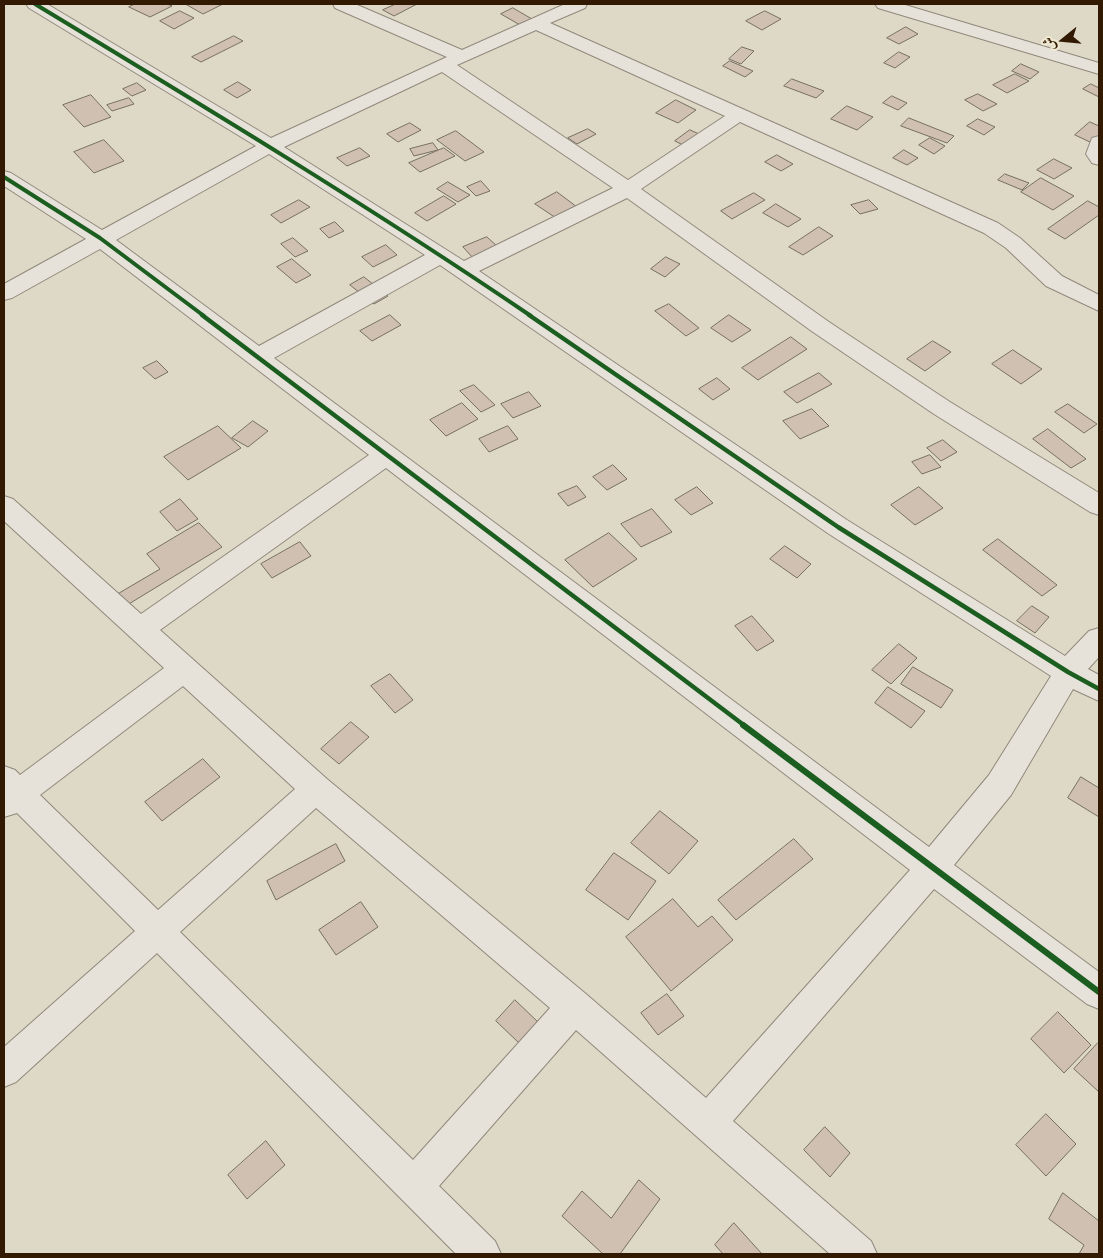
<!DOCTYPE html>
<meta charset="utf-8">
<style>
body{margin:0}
#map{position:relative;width:1103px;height:1258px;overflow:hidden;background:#ded8c6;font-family:"Gentium Book Plus",Amiri,serif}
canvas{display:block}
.frame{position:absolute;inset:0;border:5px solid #321901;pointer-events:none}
.north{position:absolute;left:1038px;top:15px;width:50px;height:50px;-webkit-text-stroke:4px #f0ead3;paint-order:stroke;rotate:253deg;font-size:14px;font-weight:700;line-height:20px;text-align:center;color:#321901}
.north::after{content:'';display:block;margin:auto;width:18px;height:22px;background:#321901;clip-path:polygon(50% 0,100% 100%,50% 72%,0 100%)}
</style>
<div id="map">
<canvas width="1103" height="1258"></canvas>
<div class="frame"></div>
<div class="north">ش</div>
</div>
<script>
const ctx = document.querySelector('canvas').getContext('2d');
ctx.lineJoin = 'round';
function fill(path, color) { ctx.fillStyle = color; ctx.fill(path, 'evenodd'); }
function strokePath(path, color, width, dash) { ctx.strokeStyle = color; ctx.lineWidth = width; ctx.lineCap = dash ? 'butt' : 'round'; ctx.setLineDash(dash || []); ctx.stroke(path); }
const building = new Path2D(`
 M135,4H167L172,6L150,17L129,7Z
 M190,4H223L203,14L187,5Z
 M396,4H417L394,16L383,10Z
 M513,8L532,19L520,25L501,14Z
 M180,11L194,18L174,29L160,21Z
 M765,11L781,19L762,30L746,21Z
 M906,27L918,34L899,44L887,38Z
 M234,36L243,41L201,62L192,57Z
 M742,47L754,51L741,64L729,59Z
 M899,52L910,57L895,68L884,63Z
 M730,61L753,71L745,77L723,66Z
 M1021,64L1039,72L1030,79L1012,71Z
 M1015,74L1029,81L1007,93L993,85Z
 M792,79L824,91L816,98L784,86Z
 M238,82L251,90L237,98L224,90Z
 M137,83L146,90L132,96L123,89Z
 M1091,84L1099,88V97L1083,89Z
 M978,94L997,104L983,111L965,100Z
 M91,95L111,117L84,127L63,105Z
 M892,96L907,103L898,110L883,103Z
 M129,98L134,104L112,111L107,105Z
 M676,100L696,110L678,123L656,113Z
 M847,106L873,117L857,130L831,119Z
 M909,118L954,136L947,143L901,126Z
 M978,119L995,127L984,135L967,126Z
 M1090,122L1099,126V137L1092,143L1075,135Z
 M410,123L421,130L398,142L387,134Z
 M588,129L596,134L577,144L568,138Z
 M690,130L706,137L691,149L675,141Z
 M456,131L484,152L465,161L437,140Z
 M930,138L945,146L934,154L919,145Z
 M104,140L124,161L94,173L74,152Z
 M433,143L438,150L414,156L410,149Z
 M360,148L370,156L347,166L337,158Z
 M444,148L455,156L420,172L409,163Z
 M904,150L918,158L907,165L893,158Z
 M777,155L793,164L781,171L765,162Z
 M1054,159L1072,168L1054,179L1037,170Z
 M1005,174L1029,183L1022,190L998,180Z
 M1041,178L1074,196L1053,210L1021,192Z
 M481,181L490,191L476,196L467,187Z
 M448,182L470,195L458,202L437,189Z
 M557,192L577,207L556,218L535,204Z
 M754,193L765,200L732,219L721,211Z
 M444,196L456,204L427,221L415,213Z
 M299,200L310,207L281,223L271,215Z
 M869,200L878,209L860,214L851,205Z
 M1088,201L1099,207V215L1065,239L1048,229Z
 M776,204L801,219L788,227L763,213Z
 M335,222L344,231L329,238L320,229Z
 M819,227L833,236L803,255L789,247Z
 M487,237L498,247L473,258L463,247Z
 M293,238L308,251L295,257L281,244Z
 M386,245L397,255L373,267L362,257Z
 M666,257L680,264L665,277L651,269Z
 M292,259L311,275L296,283L277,267Z
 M364,277L388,296L374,304L350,285Z
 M669,304L699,328L686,336L655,311Z
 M390,315L401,325L372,341L360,331Z
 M729,315L751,330L732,342L711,328Z
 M791,337L807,349L758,380L742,368Z
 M933,341L951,352L925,371L907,359Z
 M1013,350L1042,369L1021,384L992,364Z
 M157,361L168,372L155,379L143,368Z
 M819,373L832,384L797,403L784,392Z
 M717,378L730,389L713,400L699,389Z
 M474,385L495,405L481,412L460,391Z
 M529,392L541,406L513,418L501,404Z
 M462,403L478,419L446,436L430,420Z
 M1068,404L1097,424L1084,433L1055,412Z
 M812,409L829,426L800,439L783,421Z
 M253,421L268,431L248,447L232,438Z
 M218,426L241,448L188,480L164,457Z
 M508,426L518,439L489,452L479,439Z
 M1048,429L1086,459L1071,468L1033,439Z
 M943,440L957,452L941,461L927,448Z
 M930,455L941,467L922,474L912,462Z
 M613,465L627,479L607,490L593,477Z
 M577,486L586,497L568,506L558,494Z
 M697,487L713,503L691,515L675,500Z
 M919,487L943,508L915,525L891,505Z
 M180,499L198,519L177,531L160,512Z
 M652,509L672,532L641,547L621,524Z
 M199,523L222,547L119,610L109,599L160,569L147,554Z
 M609,533L637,559L593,587L565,560Z
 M998,539L1057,585L1042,596L983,550Z
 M300,542L311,556L272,578L261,564Z
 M785,546L811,564L797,578L770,559Z
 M1032,606L1049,617L1035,633L1017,621Z
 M752,616L774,641L757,651L735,626Z
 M899,644L917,658L891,684L872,670Z
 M913,667L953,690L941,708L901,684Z
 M390,674L413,700L395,713L371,686Z
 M888,687L925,711L911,728L875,703Z
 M351,722L369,737L339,764L321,749Z
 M203,759L220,777L162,821L145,802Z
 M1081,777L1099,788V817L1068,798Z
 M660,811L698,841L669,874L631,843Z
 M794,839L813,859L736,920L718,900Z
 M336,844L345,861L276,900L267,881Z
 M614,853L656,881L628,920L586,890Z
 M673,899L698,927L712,916L733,940L671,991L626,937Z
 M361,902L378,927L336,955L319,930Z
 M667,994L684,1016L658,1035L641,1013Z
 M515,1000L539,1023L520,1044L496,1021Z
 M1058,1012L1091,1045L1064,1073L1031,1039Z
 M1098,1043L1099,1044V1092L1074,1069Z
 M1046,1114L1076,1144L1046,1176L1016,1145Z
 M825,1127L850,1153L830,1177L804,1150Z
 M266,1141L285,1165L247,1199L228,1175Z
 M639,1180L660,1199L620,1254H603L562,1216L582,1191L611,1218Z
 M1063,1193L1099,1221V1254H1079L1084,1245L1049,1219Z
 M734,1223L762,1254H723L715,1245Z`);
const minor = new Path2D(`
 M26,4H47L271,138L447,57L335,8L333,4H355L462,50L565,4H587L585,8L550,23L998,223L1020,238L1062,276L1099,295V311L1046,286L1006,248L984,233L740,122L641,189L829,322L950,402L1099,493V515L1090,512L934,414L813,332L627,198L479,271L847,520L1065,656L1089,631L1099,628V657L1088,669L1099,675V701L1073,689L1011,795L954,865L1099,972V1009L1087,1004L934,889L733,1121L871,1241L877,1254H830L576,1030L439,1186L495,1241L501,1254H456L157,953L16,1082L4,1087V1047L135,931L17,813L4,817V766L15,770L20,775L164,668L4,521V496L13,499L141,614L369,455L100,249L12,298L4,300V284L86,239L4,186V171L11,173L102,230L256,146L29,8ZM536,30L725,116L628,180L457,65ZM442,72L613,188L464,261L284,147ZM269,154L425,255L259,346L116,240ZM440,265L829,534L1051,676L989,775L929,847L274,358ZM386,468L910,870L706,1098L586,994L327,779L160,630ZM183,686L295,789L158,910L40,795ZM316,808L550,1008L413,1160L180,932Z
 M875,4H902L1099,63V74L878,8Z
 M1099,136V165L1092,163L1086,154L1092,138Z`);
const cyclewayFar2 = new Path2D(`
 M35,4C202,105 369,206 531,316
 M4,177L100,238L204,316`);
const cyclewayFar1 = new Path2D(`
 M202,315L745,726
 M529,315L838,527L1068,672L1099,689`);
const cycleway = new Path2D(`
 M743,725L1099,992`);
fill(building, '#cfc0b2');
strokePath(building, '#776f62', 1);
strokePath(minor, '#90897c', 2);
fill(minor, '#e6e2d9');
strokePath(cyclewayFar2, '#1b5e20', 4);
strokePath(cyclewayFar1, '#1b5e20', 4.5);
strokePath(cycleway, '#1b5e20', 6);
</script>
